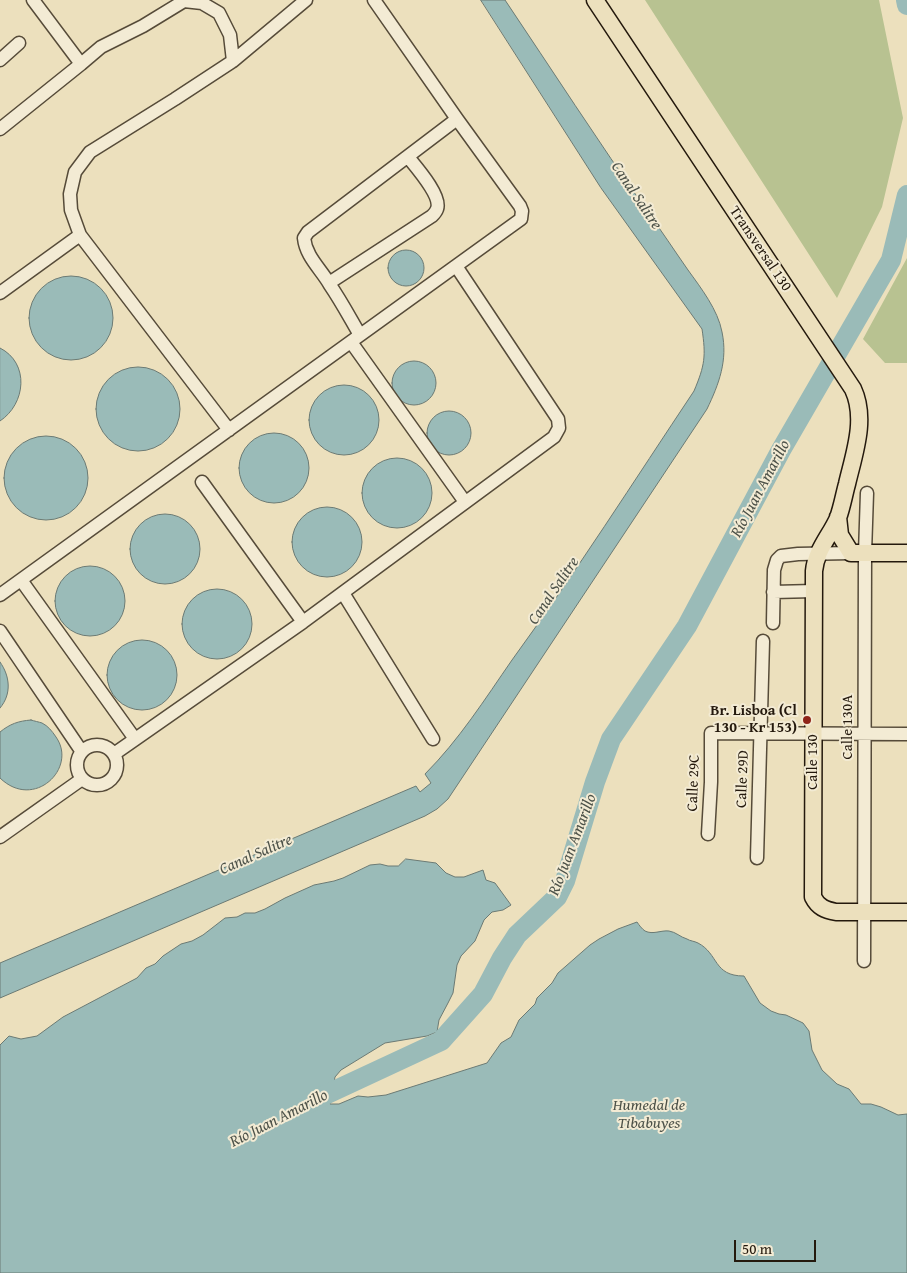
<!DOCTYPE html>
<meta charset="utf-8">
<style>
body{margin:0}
#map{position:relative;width:907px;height:1273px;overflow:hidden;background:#ece0bd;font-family:"Gentium Book Plus",serif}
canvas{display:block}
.scale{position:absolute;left:734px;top:1240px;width:82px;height:22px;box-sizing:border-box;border:2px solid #24190d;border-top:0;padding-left:6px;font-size:15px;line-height:18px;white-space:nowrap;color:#24190d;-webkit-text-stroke:4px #f3ebd4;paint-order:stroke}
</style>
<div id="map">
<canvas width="907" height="1273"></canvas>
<div class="scale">50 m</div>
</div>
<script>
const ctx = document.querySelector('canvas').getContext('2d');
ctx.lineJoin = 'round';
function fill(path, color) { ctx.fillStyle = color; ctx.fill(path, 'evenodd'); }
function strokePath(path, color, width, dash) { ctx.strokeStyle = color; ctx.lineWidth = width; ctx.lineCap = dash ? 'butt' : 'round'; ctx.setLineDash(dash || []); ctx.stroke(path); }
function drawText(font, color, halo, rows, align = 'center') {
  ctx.font = font + ' "Gentium Book Plus",serif'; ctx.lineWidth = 4; ctx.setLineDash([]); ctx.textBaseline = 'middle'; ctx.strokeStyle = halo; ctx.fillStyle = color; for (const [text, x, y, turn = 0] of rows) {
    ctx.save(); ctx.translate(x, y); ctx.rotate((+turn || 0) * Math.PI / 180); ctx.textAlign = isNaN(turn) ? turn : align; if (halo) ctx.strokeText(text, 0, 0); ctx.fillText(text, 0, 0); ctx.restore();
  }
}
const green = new Path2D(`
 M645,0H879L903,118L882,207L837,298Z
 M907,258V363H885L863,339Z`);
const water = new Path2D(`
 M481,0H505C552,70 598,141 647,211C661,230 674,250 688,270C701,288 718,310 722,332C728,360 719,384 707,409L448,799L437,809L425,816L0,998V963L416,786L420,792L431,783L425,774C459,740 485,699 512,660C576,572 634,481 694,391C705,365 706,356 702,329L601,188Z
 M388 268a18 18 0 1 1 36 0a18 18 0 1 1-36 0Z
 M29 318a42 42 0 1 1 84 0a42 42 0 1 1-84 0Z
 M0,348C30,363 26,404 0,421Z
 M392 383a22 22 0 1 1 44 0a22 22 0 1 1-44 0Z
 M96 409a42 42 0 1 1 84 0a42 42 0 1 1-84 0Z
 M309 420a35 35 0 1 1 70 0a35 35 0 1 1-70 0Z
 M427 433a22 22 0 1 1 44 0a22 22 0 1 1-44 0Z
 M239 468a35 35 0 1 1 70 0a35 35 0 1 1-70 0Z
 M4 478a42 42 0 1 1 84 0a42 42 0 1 1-84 0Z
 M362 493a35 35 0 1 1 70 0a35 35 0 1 1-70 0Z
 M292 542a35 35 0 1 1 70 0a35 35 0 1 1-70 0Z
 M130 549a35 35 0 1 1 70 0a35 35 0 1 1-70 0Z
 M55 601a35 35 0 1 1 70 0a35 35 0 1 1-70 0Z
 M182 624a35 35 0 1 1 70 0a35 35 0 1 1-70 0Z
 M107 675a35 35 0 1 1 70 0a35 35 0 1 1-70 0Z
 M0,662C10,676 12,694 0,708Z
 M31,720C34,721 39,722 42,723C48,726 52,731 56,737C78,768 34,811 0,778V732C10,724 18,721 31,720Z
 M406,859L436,863L446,873L455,877H464L483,870L486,880L495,883L511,905L503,910L492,912L484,920L475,941L461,956L457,965L453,993L448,1003L439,1020L437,1032L427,1036L385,1043L341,1070L335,1077L330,1104H339L358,1096L368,1097L386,1095L487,1063L501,1043L511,1037L519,1020L535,1004L537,998L552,983L558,973L590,945L599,939L618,929L637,922C639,925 642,929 645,931C653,935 661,930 669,931C676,932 680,937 687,939C690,941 694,941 698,943C719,954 713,976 744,976L760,1003L771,1011L779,1014L786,1015L803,1023L809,1031L812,1050L822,1070L837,1084L849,1089L861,1104H871L881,1107L898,1115L907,1114V1273H0V1045L9,1036L21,1039L37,1036L63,1017L137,978L146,968L155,964L163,956L181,944L192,941L203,935L225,918L237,917L245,913H255L265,909L285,898L314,885L334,881L343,878L370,865L380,864L388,866H398Z`);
const river = new Path2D(`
 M906,0L907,5
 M307,1104L325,1095L441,1041L483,994L502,958L517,935L557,897L565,881L595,782L611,739L687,626L781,450L891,260L907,195`);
const minor = new Path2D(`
 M33,0L81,64L101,47L143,26L184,1L202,3L219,13L230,35L233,61
 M0,60L19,43
 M0,129L81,64
 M80,235L71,210L70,194L75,172L90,152L175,99L233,61L306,0
 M329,283L432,216C434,214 436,212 437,209C442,196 416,167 408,157
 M0,293L80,235L229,430
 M360,335C350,318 341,301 330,285C321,269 306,257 304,238L308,232L457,119
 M351,342L465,502
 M202,482L303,622
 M21,580L135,739
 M773,592L814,591
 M343,593L433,739
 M0,595L521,219L522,211L520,206L457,119L374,0
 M773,623L774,570L777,560L781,556L798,554L851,553
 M0,631L82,752
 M77 765a20 20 0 1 1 40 0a20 20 0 1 1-40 0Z
 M114,754L303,622L554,437L559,428L558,419L456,266
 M708,834L711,782V733L907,734
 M0,837L82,779
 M757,858L763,641
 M864,961L865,553L867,493`);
const major = new Path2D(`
 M595,0L853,389C867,419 854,454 847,484C844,495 842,507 838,518C830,536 816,550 814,571L813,897C818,907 825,910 836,912H907
 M838,517L840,535L851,553H907`);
const markers = [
 [807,720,5,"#8f2418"]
];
const streetNames = [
 ["Transversal 130",760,249,56],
 ["Calle 130A",848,727,-90],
 ["Calle 130",813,762,-90],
 ["Calle 29D",743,779,-88],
 ["Calle 29C",694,783,-88]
];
const poiNames = [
 ["Br. Lisboa (Cl",797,711],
 ["130 - Kr 153)",797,728]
];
const waterNames = [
 ["Canal Salitre",636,196,56],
 ["Río Juan Amarillo",761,489,-62],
 ["Canal Salitre",554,591,-56],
 ["Río Juan Amarillo",573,845,-69],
 ["Canal Salitre",256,855,-24],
 ["Humedal de",649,1106],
 ["Tibabuyes",649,1124],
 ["Río Juan Amarillo",279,1119,-27]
];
fill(green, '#b8c291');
fill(water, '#9abbb8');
strokePath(water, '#6b7a74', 1);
strokePath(river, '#9abbb8', 20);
strokePath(minor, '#564b39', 15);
strokePath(major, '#24190d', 19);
strokePath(minor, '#f3ebd4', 12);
strokePath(major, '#ece0bd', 16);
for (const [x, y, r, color] of markers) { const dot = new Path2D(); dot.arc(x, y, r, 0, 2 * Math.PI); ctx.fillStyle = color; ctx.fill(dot); strokePath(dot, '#f3ebd4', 2); }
drawText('15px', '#24190d', '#f3ebd4', streetNames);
drawText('bold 15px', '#24190d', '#f3ebd4', poiNames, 'right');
drawText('italic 16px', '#4d5249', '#f3ebd4', waterNames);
</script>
